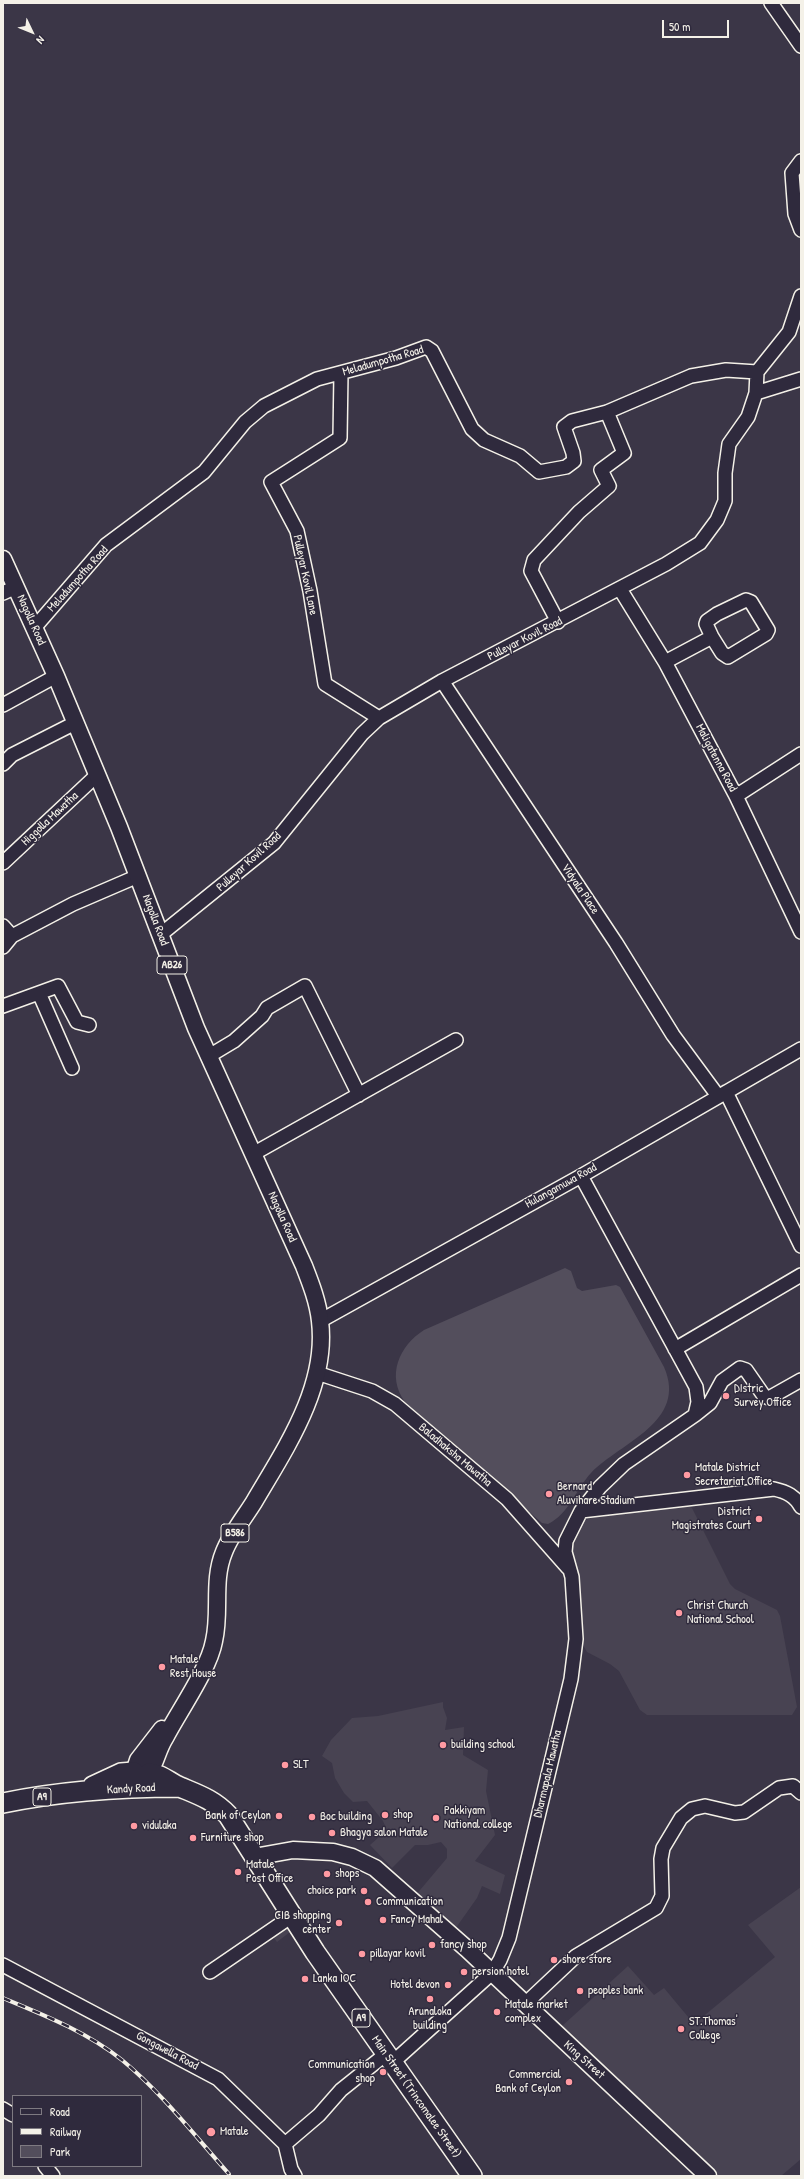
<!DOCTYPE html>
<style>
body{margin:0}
#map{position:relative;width:804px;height:2179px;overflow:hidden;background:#3b3647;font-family:"Patrick Hand",sans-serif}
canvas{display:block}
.frame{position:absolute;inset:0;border:4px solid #f4f1e8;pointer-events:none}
.legend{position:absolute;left:12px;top:2095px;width:130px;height:72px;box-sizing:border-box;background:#2f2a3d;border:1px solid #7e7a81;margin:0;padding:5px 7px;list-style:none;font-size:12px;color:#f4f1e8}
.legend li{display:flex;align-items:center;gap:8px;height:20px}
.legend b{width:20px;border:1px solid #7e7a81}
.north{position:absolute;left:12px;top:12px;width:40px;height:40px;-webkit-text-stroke:3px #2f2a3d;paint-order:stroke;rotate:133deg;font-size:11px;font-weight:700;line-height:16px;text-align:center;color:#f4f1e8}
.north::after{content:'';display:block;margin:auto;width:14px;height:18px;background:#f4f1e8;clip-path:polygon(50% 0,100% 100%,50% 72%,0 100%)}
.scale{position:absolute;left:662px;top:20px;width:67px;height:18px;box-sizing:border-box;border:2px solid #f4f1e8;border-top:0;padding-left:5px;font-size:12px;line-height:14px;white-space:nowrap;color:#f4f1e8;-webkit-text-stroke:3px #2f2a3d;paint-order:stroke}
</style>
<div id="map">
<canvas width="804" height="2179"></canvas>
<div class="frame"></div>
<ul class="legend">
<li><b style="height:5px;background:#2f2a3d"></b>Road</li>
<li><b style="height:5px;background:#f4f1e8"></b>Railway</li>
<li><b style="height:11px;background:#534e5c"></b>Park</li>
</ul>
<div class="north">N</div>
<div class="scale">50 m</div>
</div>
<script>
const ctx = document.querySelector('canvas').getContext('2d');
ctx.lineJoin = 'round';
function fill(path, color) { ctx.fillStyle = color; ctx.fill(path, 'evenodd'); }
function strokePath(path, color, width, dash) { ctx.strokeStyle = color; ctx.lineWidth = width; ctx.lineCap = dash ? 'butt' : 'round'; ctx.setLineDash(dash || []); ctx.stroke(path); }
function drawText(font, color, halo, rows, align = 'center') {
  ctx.font = font + ' "Patrick Hand",sans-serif'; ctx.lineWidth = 3; ctx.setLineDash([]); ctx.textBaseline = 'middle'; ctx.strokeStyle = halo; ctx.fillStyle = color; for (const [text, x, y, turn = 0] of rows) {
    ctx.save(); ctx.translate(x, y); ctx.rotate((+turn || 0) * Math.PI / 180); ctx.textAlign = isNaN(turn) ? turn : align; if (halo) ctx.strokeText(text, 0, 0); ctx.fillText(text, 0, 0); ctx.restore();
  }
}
const built = new Path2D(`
 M686,1505L692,1508L730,1584L735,1589L777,1610L780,1616L797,1707L792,1715H647L640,1710L619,1671L610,1664L587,1652L583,1645L569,1538L583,1521L591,1518Z
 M443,1702V1707L447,1718L445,1730L464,1727L463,1755L488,1770L486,1791L495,1835L475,1861L505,1875L500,1894L482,1886L477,1898L453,1932L415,1896L447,1858V1849L441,1842L428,1845H415L392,1868L370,1845L387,1830L383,1821L367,1801L353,1802L344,1793L335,1778L332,1763L322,1756L331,1740L352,1718L378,1716Z
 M801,1887V2159L781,2176H716L562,2031V2026L628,1966L654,1995L664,1988L694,2024L775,1957L748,1925Z
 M285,1924L290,1932L277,1942L271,1934Z`);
const green = new Path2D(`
 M565,1268L571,1271L577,1288L582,1291L616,1285L620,1287L664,1367C688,1422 621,1442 591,1473C576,1489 569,1514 548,1524L542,1523L405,1402C386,1376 399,1346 424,1330Z`);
const minor = new Path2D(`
 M771,3L801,46
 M801,161L792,173L795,214L801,230
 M341,373L340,438L271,482L297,531L310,591L325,684L379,718
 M756,393L801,379
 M620,589L665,662L736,796L801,932
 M3,593L16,587
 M558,622L531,571L534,560L579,512L609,486L601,470L624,453L607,412
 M35,627L106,545L204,472L245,422L264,406L317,379L396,358L426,347L432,351L472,429L484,440L520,456L539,472L566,467L574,461L573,453L564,427L572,421L607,412L691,376L726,370L757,372
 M665,662L712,637L706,624L707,621L717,614L746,600L751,602L768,630L766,634L728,657L722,653L712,637
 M442,681L616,943L673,1035L718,1096
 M3,705L56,676
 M3,764L12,755L75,723
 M736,796L801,754
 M3,863L97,775
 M3,926L12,936
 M160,935L274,843L362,734L379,718L442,681L666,564L700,543L717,520L725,501V473L729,444L748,417L756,393L757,372L789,332L801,296
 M3,947L12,936L73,904L138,876
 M39,993L72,1068
 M3,1006L58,986L77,1022L89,1025
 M209,1056L234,1041L262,1016L267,1008L305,986L359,1095
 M726,1092L801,1246
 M253,1154L456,1040
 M320,1321L581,1176L801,1049
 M675,1349L801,1275
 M317,1373L372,1391L395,1404L507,1499L568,1568
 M695,1415L710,1403L722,1381L740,1368L746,1370L764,1396L769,1398L801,1380
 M581,1511L774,1489C787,1492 795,1496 801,1507
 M3,1965L218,2079L285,2144L291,2169L295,2176
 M210,1972L292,1916
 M525,2004L576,1956L656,1908L662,1896L661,1859L663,1848L681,1818L692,1809L705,1806L735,1813L744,1812L779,1788L793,1786L801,1793
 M392,2063L492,1973L500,1960L509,1938L571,1679L576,1639L572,1577L565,1552L566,1541L581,1511L600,1487L624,1464L695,1415L698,1402L696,1387L581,1176
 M3,2109L13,2115
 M285,2144L319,2115L341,2090L386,2054
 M45,2166L53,2176`);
const major = new Path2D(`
 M3,559L56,676L119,827L196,1028L304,1266C311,1284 318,1302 320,1321C328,1387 285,1449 254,1502C244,1518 231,1534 224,1552C212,1581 221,1611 214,1641C209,1669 179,1711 165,1738C158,1749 156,1762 149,1773
 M134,1772L138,1760L162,1729
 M254,1857L293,1850L333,1852L352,1857L375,1868L467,1949L708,2176`);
const highway = new Path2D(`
 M149,1773C161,1774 169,1782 180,1787C199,1795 214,1800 228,1815L315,1952L472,2176
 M93,1786L121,1773L134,1772
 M3,1803C61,1791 120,1787 179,1787`);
const rail = new Path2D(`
 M3,1998C44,2015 87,2032 122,2060C162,2093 195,2136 229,2174`);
const markers = [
 [726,1396,4,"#ff9aa2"],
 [687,1475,4,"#ff9aa2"],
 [549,1494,4,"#ff9aa2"],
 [759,1519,4,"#ff9aa2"],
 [679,1613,4,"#ff9aa2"],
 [162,1667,4,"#ff9aa2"],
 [443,1745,4,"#ff9aa2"],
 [285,1765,4,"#ff9aa2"],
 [385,1815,4,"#ff9aa2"],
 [279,1816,4,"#ff9aa2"],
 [312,1817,4,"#ff9aa2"],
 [436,1818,4,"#ff9aa2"],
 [134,1826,4,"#ff9aa2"],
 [332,1833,4,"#ff9aa2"],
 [193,1838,4,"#ff9aa2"],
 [238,1872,4,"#ff9aa2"],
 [327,1874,4,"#ff9aa2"],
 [364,1891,4,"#ff9aa2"],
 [368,1902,4,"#ff9aa2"],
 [383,1920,4,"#ff9aa2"],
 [339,1923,4,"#ff9aa2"],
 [432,1945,4,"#ff9aa2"],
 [362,1954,4,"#ff9aa2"],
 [554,1960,4,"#ff9aa2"],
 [464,1972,4,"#ff9aa2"],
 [305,1979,4,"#ff9aa2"],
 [448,1985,4,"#ff9aa2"],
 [580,1991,4,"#ff9aa2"],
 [430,1999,4,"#ff9aa2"],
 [497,2012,4,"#ff9aa2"],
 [681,2029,4,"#ff9aa2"],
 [383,2072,4,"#ff9aa2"],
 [569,2082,4,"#ff9aa2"],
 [211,2132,5,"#ff9aa2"]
];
const shields = [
 [172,965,30],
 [235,1533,28],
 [42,1797,18],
 [361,2018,18]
];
const shieldNames = [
 ["AB26",172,965],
 ["B586",235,1533],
 ["A9",42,1797],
 ["A9",361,2018]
];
const streetNames = [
 ["Meladumpotha Road",383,361,-16],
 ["Pulleyar Kovil Lane",305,575,78],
 ["Meladumpotha Road",78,579,-48],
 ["Nagolla Road",31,620,66],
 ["Pulleyar Kovil Road",525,639,-27],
 ["Maligatenna Road",716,758,62],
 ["Higgolla Mawatha",50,819,-43],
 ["Pulleyar Kovil Road",249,862,-42],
 ["Vidyala Place",580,889,56],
 ["Nagolla Road",155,920,69],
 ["Hulangamuwa Road",561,1186,-29],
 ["Nagolla Road",282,1217,66],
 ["Baladhaksha Mawatha",455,1455,40],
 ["Dharmapala Mawatha",548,1774,-77],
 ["Kandy Road",131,1789,-3],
 ["Gongawella Road",167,2051,28],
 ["King Street",584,2060,42],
 ["Main Street (Trincomalee Street)",416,2097,55]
];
const poiNames = [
 ["DIstric",734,1389],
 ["Survey Office",734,1403],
 ["Matale District",695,1468],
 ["Secretariat Office",695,1482],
 ["Bernard",557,1487],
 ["Aluvihare Stadium",557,1501],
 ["District",751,1512,"right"],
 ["Magistrates Court",751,1526,"right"],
 ["Christ Church",687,1606],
 ["National School",687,1620],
 ["Matale",170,1660],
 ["Rest House",170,1674],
 ["building school",451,1745],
 ["SLT",293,1765],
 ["Pakkiyam",444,1811],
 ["National college",444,1825],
 ["shop",393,1815],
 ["Bank of Ceylon",271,1816,"right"],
 ["Boc building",320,1817],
 ["vidulaka",142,1826],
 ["Bhagya salon Matale",340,1833],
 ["Furniture shop",201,1838],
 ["Matale",246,1865],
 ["Post Office",246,1879],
 ["shops",335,1874],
 ["choice park",356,1891,"right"],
 ["Communication",376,1902],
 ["CIB shopping",331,1916,"right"],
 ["center",331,1930,"right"],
 ["Fancy Mahal",391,1920],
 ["fancy shop",440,1945],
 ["pillayar kovil",370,1954],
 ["shore store",562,1960],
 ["persion hotel",472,1972],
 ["Lanka IOC",313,1979],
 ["Hotel devon",440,1985,"right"],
 ["peoples bank",588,1991],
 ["Matale market",505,2005],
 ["complex",505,2019],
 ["Arunaloka",430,2012,"center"],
 ["building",430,2026,"center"],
 ["ST.Thomas'",689,2022],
 ["College",689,2036],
 ["Communication",375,2065,"right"],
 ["shop",375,2079,"right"],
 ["Commercial",561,2075,"right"],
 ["Bank of Ceylon",561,2089,"right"],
 ["Matale",220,2132]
];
fill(built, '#484352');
fill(green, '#534e5c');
strokePath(minor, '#f4f1e8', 16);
strokePath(major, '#f4f1e8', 19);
strokePath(highway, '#f4f1e8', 22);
strokePath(minor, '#2f2a3d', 13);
strokePath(major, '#2f2a3d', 16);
strokePath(highway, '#2f2a3d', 19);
strokePath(rail, '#f4f1e8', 4);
strokePath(rail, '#2f2a3d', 2.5, [8]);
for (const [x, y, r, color] of markers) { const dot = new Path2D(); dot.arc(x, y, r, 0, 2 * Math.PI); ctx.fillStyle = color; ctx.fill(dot); strokePath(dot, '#2f2a3d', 1.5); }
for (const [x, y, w] of shields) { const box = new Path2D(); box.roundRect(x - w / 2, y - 9, w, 18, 3); ctx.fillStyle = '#2f2a3d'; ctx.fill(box); strokePath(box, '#f4f1e8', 1); }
drawText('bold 11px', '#f4f1e8', null, shieldNames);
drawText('12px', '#f4f1e8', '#2f2a3d', streetNames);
drawText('12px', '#f4f1e8', '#2f2a3d', poiNames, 'left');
</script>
